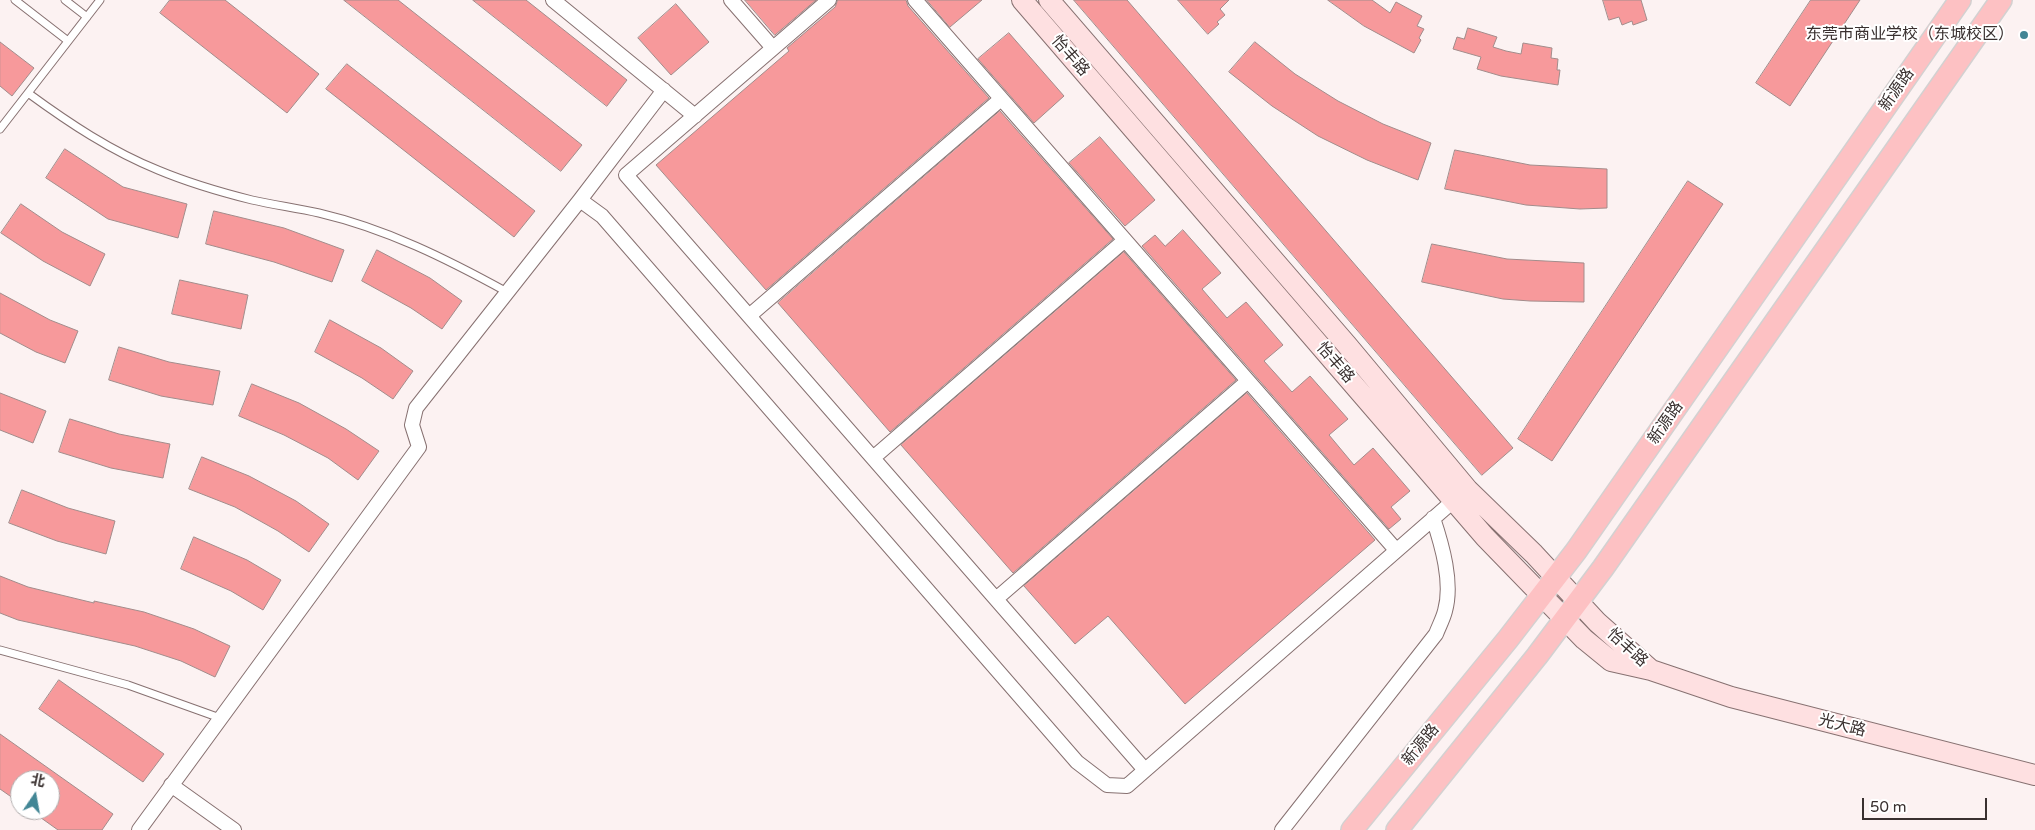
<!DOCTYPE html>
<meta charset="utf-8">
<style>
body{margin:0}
#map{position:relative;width:2035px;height:830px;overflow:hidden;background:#fcf2f2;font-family:"Varela Round","Noto Sans SC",sans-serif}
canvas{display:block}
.north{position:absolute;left:10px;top:770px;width:50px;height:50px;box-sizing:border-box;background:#fff;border:1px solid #b0acac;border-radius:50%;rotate:12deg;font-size:14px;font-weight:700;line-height:20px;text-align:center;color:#39302f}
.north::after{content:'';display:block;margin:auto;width:18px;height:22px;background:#428695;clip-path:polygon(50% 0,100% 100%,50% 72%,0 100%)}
.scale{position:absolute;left:1862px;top:798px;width:125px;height:22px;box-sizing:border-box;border:2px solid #39302f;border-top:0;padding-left:6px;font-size:15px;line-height:18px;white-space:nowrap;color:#39302f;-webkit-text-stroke:4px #fff;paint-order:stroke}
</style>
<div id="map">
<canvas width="2035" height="830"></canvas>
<div class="north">北</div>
<div class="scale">50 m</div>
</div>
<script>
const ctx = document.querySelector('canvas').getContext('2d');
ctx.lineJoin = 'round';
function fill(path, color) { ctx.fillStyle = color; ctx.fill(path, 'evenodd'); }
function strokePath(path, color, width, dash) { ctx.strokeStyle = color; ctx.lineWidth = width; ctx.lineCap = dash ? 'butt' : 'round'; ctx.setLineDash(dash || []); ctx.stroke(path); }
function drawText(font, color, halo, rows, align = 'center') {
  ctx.font = font + ' "Varela Round","Noto Sans SC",sans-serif'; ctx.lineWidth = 4; ctx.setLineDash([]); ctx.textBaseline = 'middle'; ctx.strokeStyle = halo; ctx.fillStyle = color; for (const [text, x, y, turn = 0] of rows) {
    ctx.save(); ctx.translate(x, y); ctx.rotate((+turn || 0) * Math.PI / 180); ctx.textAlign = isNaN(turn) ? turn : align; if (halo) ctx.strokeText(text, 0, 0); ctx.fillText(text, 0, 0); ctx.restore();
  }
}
const building = new Path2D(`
 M170,0H225L319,74L287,113L160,13Z
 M344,0H398L582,145L561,171Z
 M473,0H526L627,80L607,106Z
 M745,0H816L775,35Z
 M838,0H906L908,6L989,98L766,290L656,165L789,51L787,48L835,7Z
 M927,0H982L950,27Z
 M1074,0H1127L1513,448L1482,475Z
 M1178,0H1229L1220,9L1225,15L1217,22L1219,24L1208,34Z
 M1328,0H1372L1390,13L1396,2L1422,16L1417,26L1424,29L1419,38L1421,40L1414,53L1364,26Z
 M1603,0H1641L1647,20L1633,25L1632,21L1622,25L1619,17L1609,20Z
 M1811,0H1860L1790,106L1756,83Z
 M676,4L709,42L671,75L638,38Z
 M1468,28L1497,37L1493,47L1506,51L1521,54L1523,43L1552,48L1551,58L1558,59L1557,70H1560L1558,85L1501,76L1477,69L1481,57L1453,49L1457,37L1464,39Z
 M1009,33L1064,96L1034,123L978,59Z
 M0,42L34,68L12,96L0,86Z
 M1255,42L1295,74L1338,101L1383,124L1431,143L1418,180L1367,160L1318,136L1272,106L1229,72Z
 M347,64L535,211L514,237L326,89Z
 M1000,111L1113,239L890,432L778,303Z
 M1100,137L1155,200L1125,226L1069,163Z
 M65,149L123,187L187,204L178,238L108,219L46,178Z
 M1455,150L1530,165L1607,169V208L1580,209L1526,205L1445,189Z
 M1688,181L1723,204L1552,461L1518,439Z
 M21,204L62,232L105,254L90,286L43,261L1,233Z
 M214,211L284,228L344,250L332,282L274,262L206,244Z
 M1183,230L1221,273L1202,289L1227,318L1246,302L1283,345L1264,361L1282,381L1292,392L1310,376L1348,419L1329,435L1354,465L1373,448L1410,491L1391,507L1401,519L1389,529L1142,246L1155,235L1165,246Z
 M1432,244L1507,259L1584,263V302L1530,301L1503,299L1422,282Z
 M377,250L430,278L462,301L442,329L411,308L362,281Z
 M1124,252L1236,380L1013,573L901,445Z
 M180,280L248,295L241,329L172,314Z
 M0,293L50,320L78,331L65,363L36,352L0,333Z
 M330,320L381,348L413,371L393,399L362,378L315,352Z
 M119,347L169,362L220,371L213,405L161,396L109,380Z
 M252,384L299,403L346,429L379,451L358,480L328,458L284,435L239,416Z
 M0,393L46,411L33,443L0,430Z
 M1247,393L1375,540L1185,704L1108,616L1075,644L1024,586Z
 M70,419L119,434L170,444L163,478L111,468L59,452Z
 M202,457L249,476L296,501L329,524L309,552L278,531L235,507L189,489Z
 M22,490L68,508L115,521L106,554L57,541L9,523Z
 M194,537L247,560L281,580L263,610L231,591L181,569Z
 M0,576L28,587L94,603V601L144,612L194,629L230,646L215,677L181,661L135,646L18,620L0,613Z
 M59,680L164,754L143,782L39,709Z
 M0,734L113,814L102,830H58L30,810H50V780H20V803L0,789Z`);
const lane = new Path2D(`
 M15,0L68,41
 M65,0L87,17
 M28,93C69,123 111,151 158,170C189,183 220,192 252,200C274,205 297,208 319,213C387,229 447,259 507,292
 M0,129L100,0
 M0,650L128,685L220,718`);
const street = new Path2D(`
 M553,0L695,116
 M731,0L773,48
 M829,0L626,175L1145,770
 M915,0L1396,550
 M580,200L602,216L1077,762L1107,785L1127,786L1459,496
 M749,316L1001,99
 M873,458L1125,240
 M996,599L1248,381
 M171,785L234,830
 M139,830L419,447L412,425L416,408L580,200L664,90
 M1282,830L1436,634C1439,626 1443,619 1445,611C1453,583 1442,545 1433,518`);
const secondary = new Path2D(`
 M1022,0L1485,537L1584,639L1611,661L1651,670L1597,622L1534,554L1468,490L1347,345L1049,0
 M1651,670L1731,697L2035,775`);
const primary = new Path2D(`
 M1352,830L1508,639L1576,551L1960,0
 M1397,830L1537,656L1603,568L2001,0`);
const markers = [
 [2024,35,5,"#428695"]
];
const poiNames = [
 ["东莞市商业学校（东城校区）",2014,35]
];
const streetNames = [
 ["怡丰路",1070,56,49],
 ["新源路",1897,90,-55],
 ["怡丰路",1335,363,49],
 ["新源路",1666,423,-55],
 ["怡丰路",1627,648,42],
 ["光大路",1842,726,14],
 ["新源路",1421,745,-51]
];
fill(building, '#f7999b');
strokePath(building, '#a28c8b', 1);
strokePath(lane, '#877171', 9);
strokePath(street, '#877171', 16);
strokePath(secondary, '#877171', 22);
strokePath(primary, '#d3d1d1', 24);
strokePath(lane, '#fff', 7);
strokePath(street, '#fff', 14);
strokePath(secondary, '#fee0e1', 20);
strokePath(primary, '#fdc1c3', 21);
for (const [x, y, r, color] of markers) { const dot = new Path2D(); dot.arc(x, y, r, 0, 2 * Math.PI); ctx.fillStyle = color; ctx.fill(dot); strokePath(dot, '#fff', 2); }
drawText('16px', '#39302f', '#fff', poiNames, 'right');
drawText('16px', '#39302f', '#fff', streetNames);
</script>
